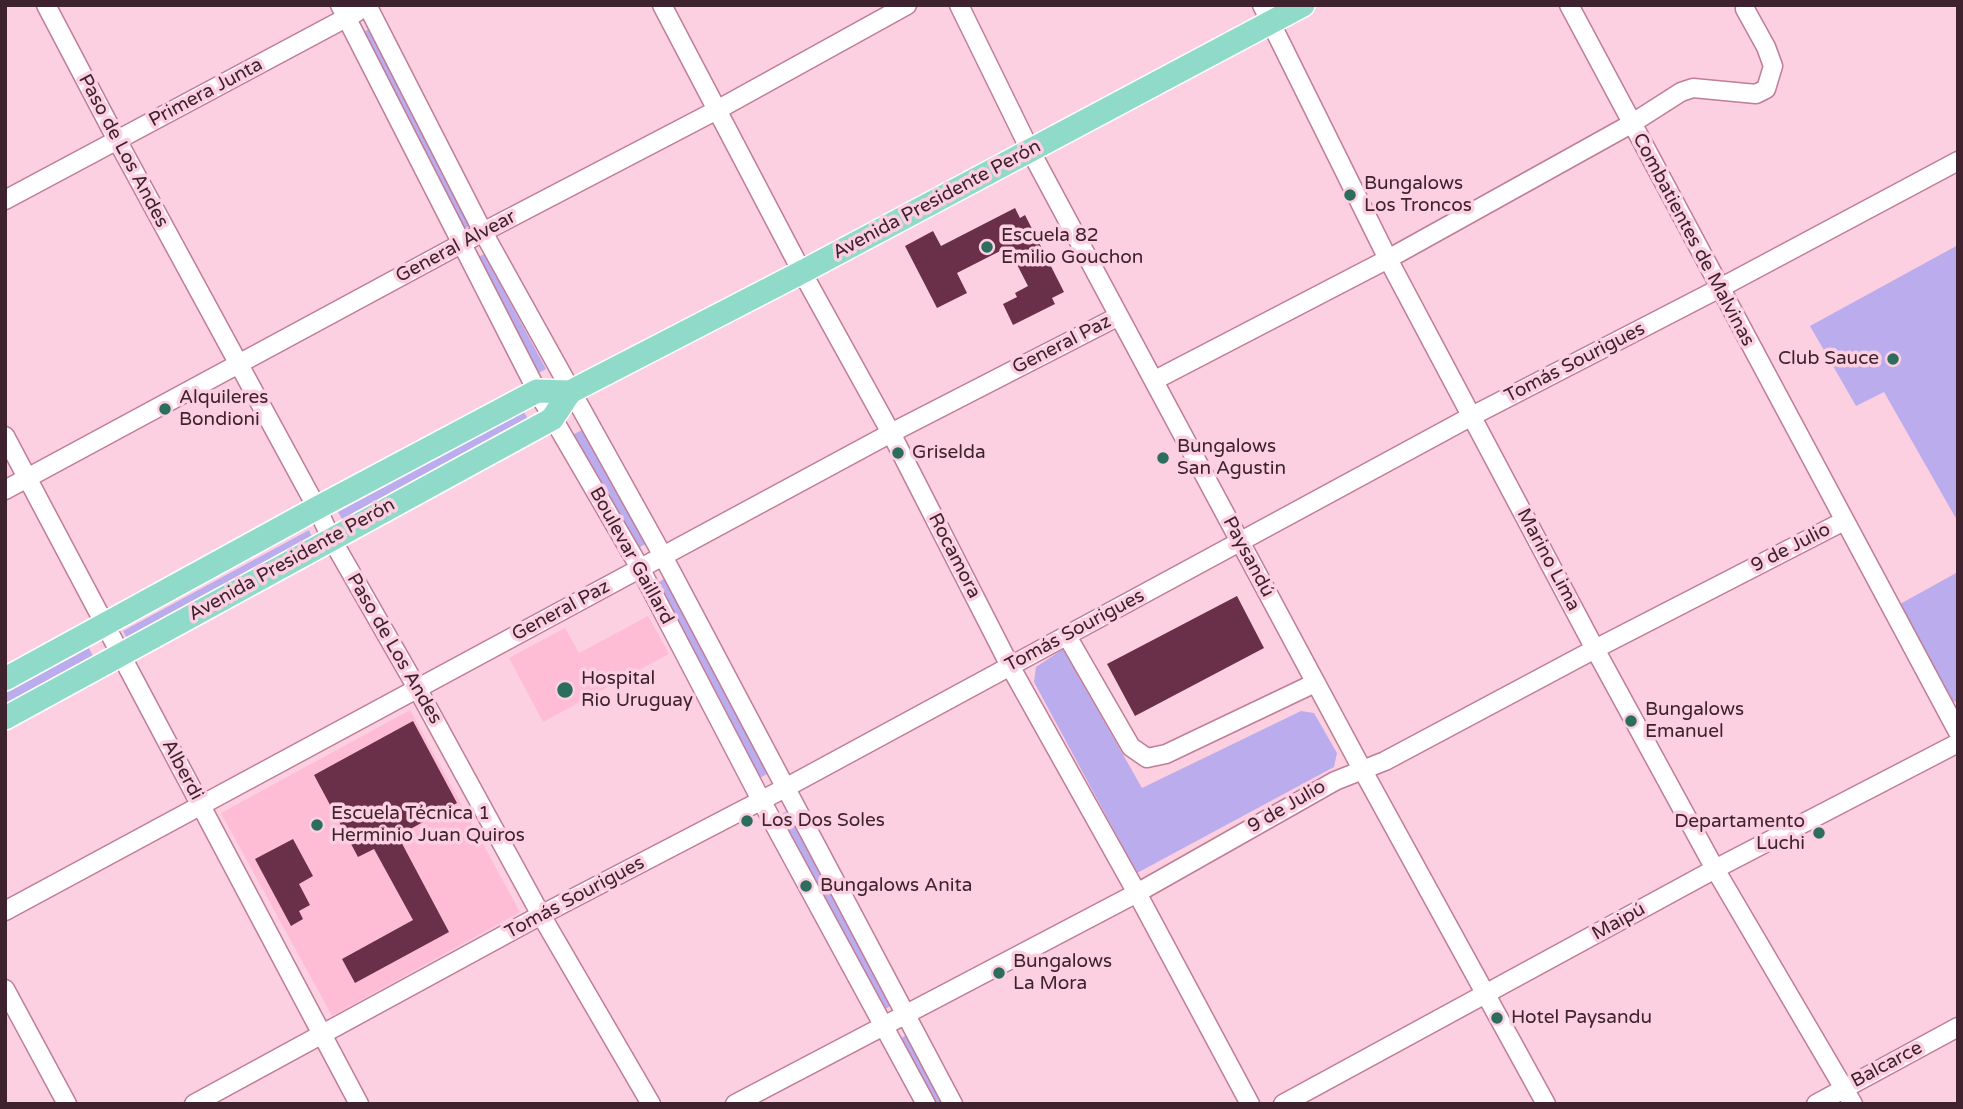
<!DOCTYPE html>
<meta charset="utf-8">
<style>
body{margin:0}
#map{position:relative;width:1963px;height:1109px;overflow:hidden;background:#fcd0e0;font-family:"Varela Round",sans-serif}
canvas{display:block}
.frame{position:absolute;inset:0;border:7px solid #3e232e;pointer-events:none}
</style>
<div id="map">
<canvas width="1963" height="1109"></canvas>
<div class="frame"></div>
</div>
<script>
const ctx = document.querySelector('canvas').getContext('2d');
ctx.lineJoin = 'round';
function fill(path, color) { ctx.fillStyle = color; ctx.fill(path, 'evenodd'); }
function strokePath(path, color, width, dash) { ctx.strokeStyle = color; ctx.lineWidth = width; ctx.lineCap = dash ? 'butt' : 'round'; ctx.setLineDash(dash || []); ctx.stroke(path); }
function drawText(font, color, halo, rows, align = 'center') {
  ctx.font = font + ' "Varela Round",sans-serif'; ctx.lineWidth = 7; ctx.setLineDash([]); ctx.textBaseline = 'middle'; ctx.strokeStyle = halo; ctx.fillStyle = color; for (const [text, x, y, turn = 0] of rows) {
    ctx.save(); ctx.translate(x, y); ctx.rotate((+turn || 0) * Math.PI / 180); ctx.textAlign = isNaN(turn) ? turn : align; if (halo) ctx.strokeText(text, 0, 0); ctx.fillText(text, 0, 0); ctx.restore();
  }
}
const built = new Path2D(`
 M648,616L669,654L543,722L509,658L565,628L579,653Z
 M410,710L520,912L332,1016L221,813Z`);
const green = new Path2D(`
 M369,29L473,224L461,231L358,35Z
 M1958,245V522L1884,392L1856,406L1810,326Z
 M484,254L546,369L535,375L473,260Z
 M524,412L529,421L343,521L338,512Z
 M582,430L647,543L635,550L570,436Z
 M309,530L313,539L127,639L123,631Z
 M1958,572V703L1949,699L1900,604Z
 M664,579L769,773L758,779L652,586Z
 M89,648L93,656L5,704V693Z
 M1063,649L1142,788L1301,711L1314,713L1337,753L1334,767L1137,873L1034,682L1036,667Z
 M787,811L893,1005L881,1011L776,817Z
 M908,1034L946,1104H931L896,1041Z`);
const building = new Path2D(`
 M1015,208L1020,218L1025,215L1064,292L1052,298L1055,304L1013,325L1003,304L1017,297L1015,293L1028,286L1008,247L957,273L967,293L937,308L905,246L933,231L941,246Z
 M1237,596L1264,648L1135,716L1107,664Z
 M413,721L457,803L398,836L449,932L355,983L342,959L413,920L374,849L358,857L314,775Z
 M293,839L313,876L299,884L310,905L299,911L303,919L291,926L255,859Z`);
const minor = new Path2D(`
 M46,5L117,140L317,508L331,538L417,688L541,915L651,1104
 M340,5L537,391L640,568L761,800L926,1104
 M367,5L483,232L663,556L953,1104
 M662,5L802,272L891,433L1010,666L1137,893L1250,1104
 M959,5L1030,150L1119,316L1362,769L1546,1104
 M1262,5L1388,259L1595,649L1715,869L1853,1104
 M1569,5L1958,732
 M5,200L357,12
 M1155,380L1388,259L1631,124L1681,92L1693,88L1756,94L1766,89L1773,66L1766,47L1745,9
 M5,436L359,1104
 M5,490L483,232L717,110L907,5
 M1067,636L1131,747L1147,758L1166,754L1315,683
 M5,911L891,433L1119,316
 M5,989L67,1104
 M194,1104L541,915L787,787L1472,416L1720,288L1958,161
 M735,1104L1137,893L1335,781L1385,761L1595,649L1844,521
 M1283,1104L1715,869L1958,743
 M1816,1104L1958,1027`);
const major = new Path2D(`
 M5,679L317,508L537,391L570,392
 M5,718L552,419L570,392L802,272L1303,5`);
const markers = [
 [1350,195,7,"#2c6d5d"],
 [987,247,7,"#2c6d5d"],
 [1893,359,7,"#2c6d5d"],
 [165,409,7,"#2c6d5d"],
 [898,453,7,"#2c6d5d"],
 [1163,458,7,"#2c6d5d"],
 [565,690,9,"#2c6d5d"],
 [1631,721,7,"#2c6d5d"],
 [747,821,7,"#2c6d5d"],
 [317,825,7,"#2c6d5d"],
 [1819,833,7,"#2c6d5d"],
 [806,886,7,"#2c6d5d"],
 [999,973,7,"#2c6d5d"],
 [1497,1018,7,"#2c6d5d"]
];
const streetNames = [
 ["Primera Junta",206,93,-28],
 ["Paso de Los Andes",123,151,62],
 ["Avenida Presidente Perón",937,200,-28],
 ["Combatientes de Malvinas",1693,240,62],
 ["General Alvear",456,247,-28],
 ["General Paz",1062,345,-27],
 ["Tomás Sourigues",1575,363,-27],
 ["9 de Julio",1791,548,-27],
 ["Boulevar Gaillard",631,556,61],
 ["Rocamora",954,556,63],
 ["Paysandú",1248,557,62],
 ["Avenida Presidente Perón",292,560,-29],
 ["Marino Lima",1548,560,62],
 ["General Paz",561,611,-28],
 ["Tomás Sourigues",1075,631,-28],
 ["Paso de Los Andes",394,649,60],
 ["Alberdi",182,770,62],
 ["9 de Julio",1287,807,-30],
 ["Tomás Sourigues",575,898,-28],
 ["Maipú",1619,922,-29],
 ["Balcarce",1887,1065,-28]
];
const poiNames = [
 ["Bungalows",1364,184],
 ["Los Troncos",1364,206],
 ["Escuela 82",1001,236],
 ["Emilio Gouchon",1001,258],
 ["Club Sauce",1879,359,"right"],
 ["Alquileres",179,398],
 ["Bondioni",179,420],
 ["Bungalows",1177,447],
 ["San Agustin",1177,469],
 ["Griselda",912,453],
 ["Hospital",581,679],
 ["Rio Uruguay",581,701],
 ["Bungalows",1645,710],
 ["Emanuel",1645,732],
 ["Escuela Técnica 1",331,814],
 ["Herminio Juan Quiros",331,836],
 ["Los Dos Soles",761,821],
 ["Departamento",1805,822,"right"],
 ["Luchi",1805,844,"right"],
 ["Bungalows Anita",820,886],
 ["Bungalows",1013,962],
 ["La Mora",1013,984],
 ["Hotel Paysandu",1511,1018]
];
fill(built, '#febdd5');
fill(green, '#bbacee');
fill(building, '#6a2f49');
strokePath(minor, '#c07d97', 21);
strokePath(major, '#fff', 26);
strokePath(minor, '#fff', 18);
strokePath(major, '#90dac9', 23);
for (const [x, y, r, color] of markers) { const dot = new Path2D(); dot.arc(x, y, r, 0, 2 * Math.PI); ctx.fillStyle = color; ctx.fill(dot); strokePath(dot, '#fcd0e0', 2.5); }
drawText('19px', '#3e232e', '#fcd0e0', streetNames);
drawText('19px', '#3e232e', '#fcd0e0', poiNames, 'left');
</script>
